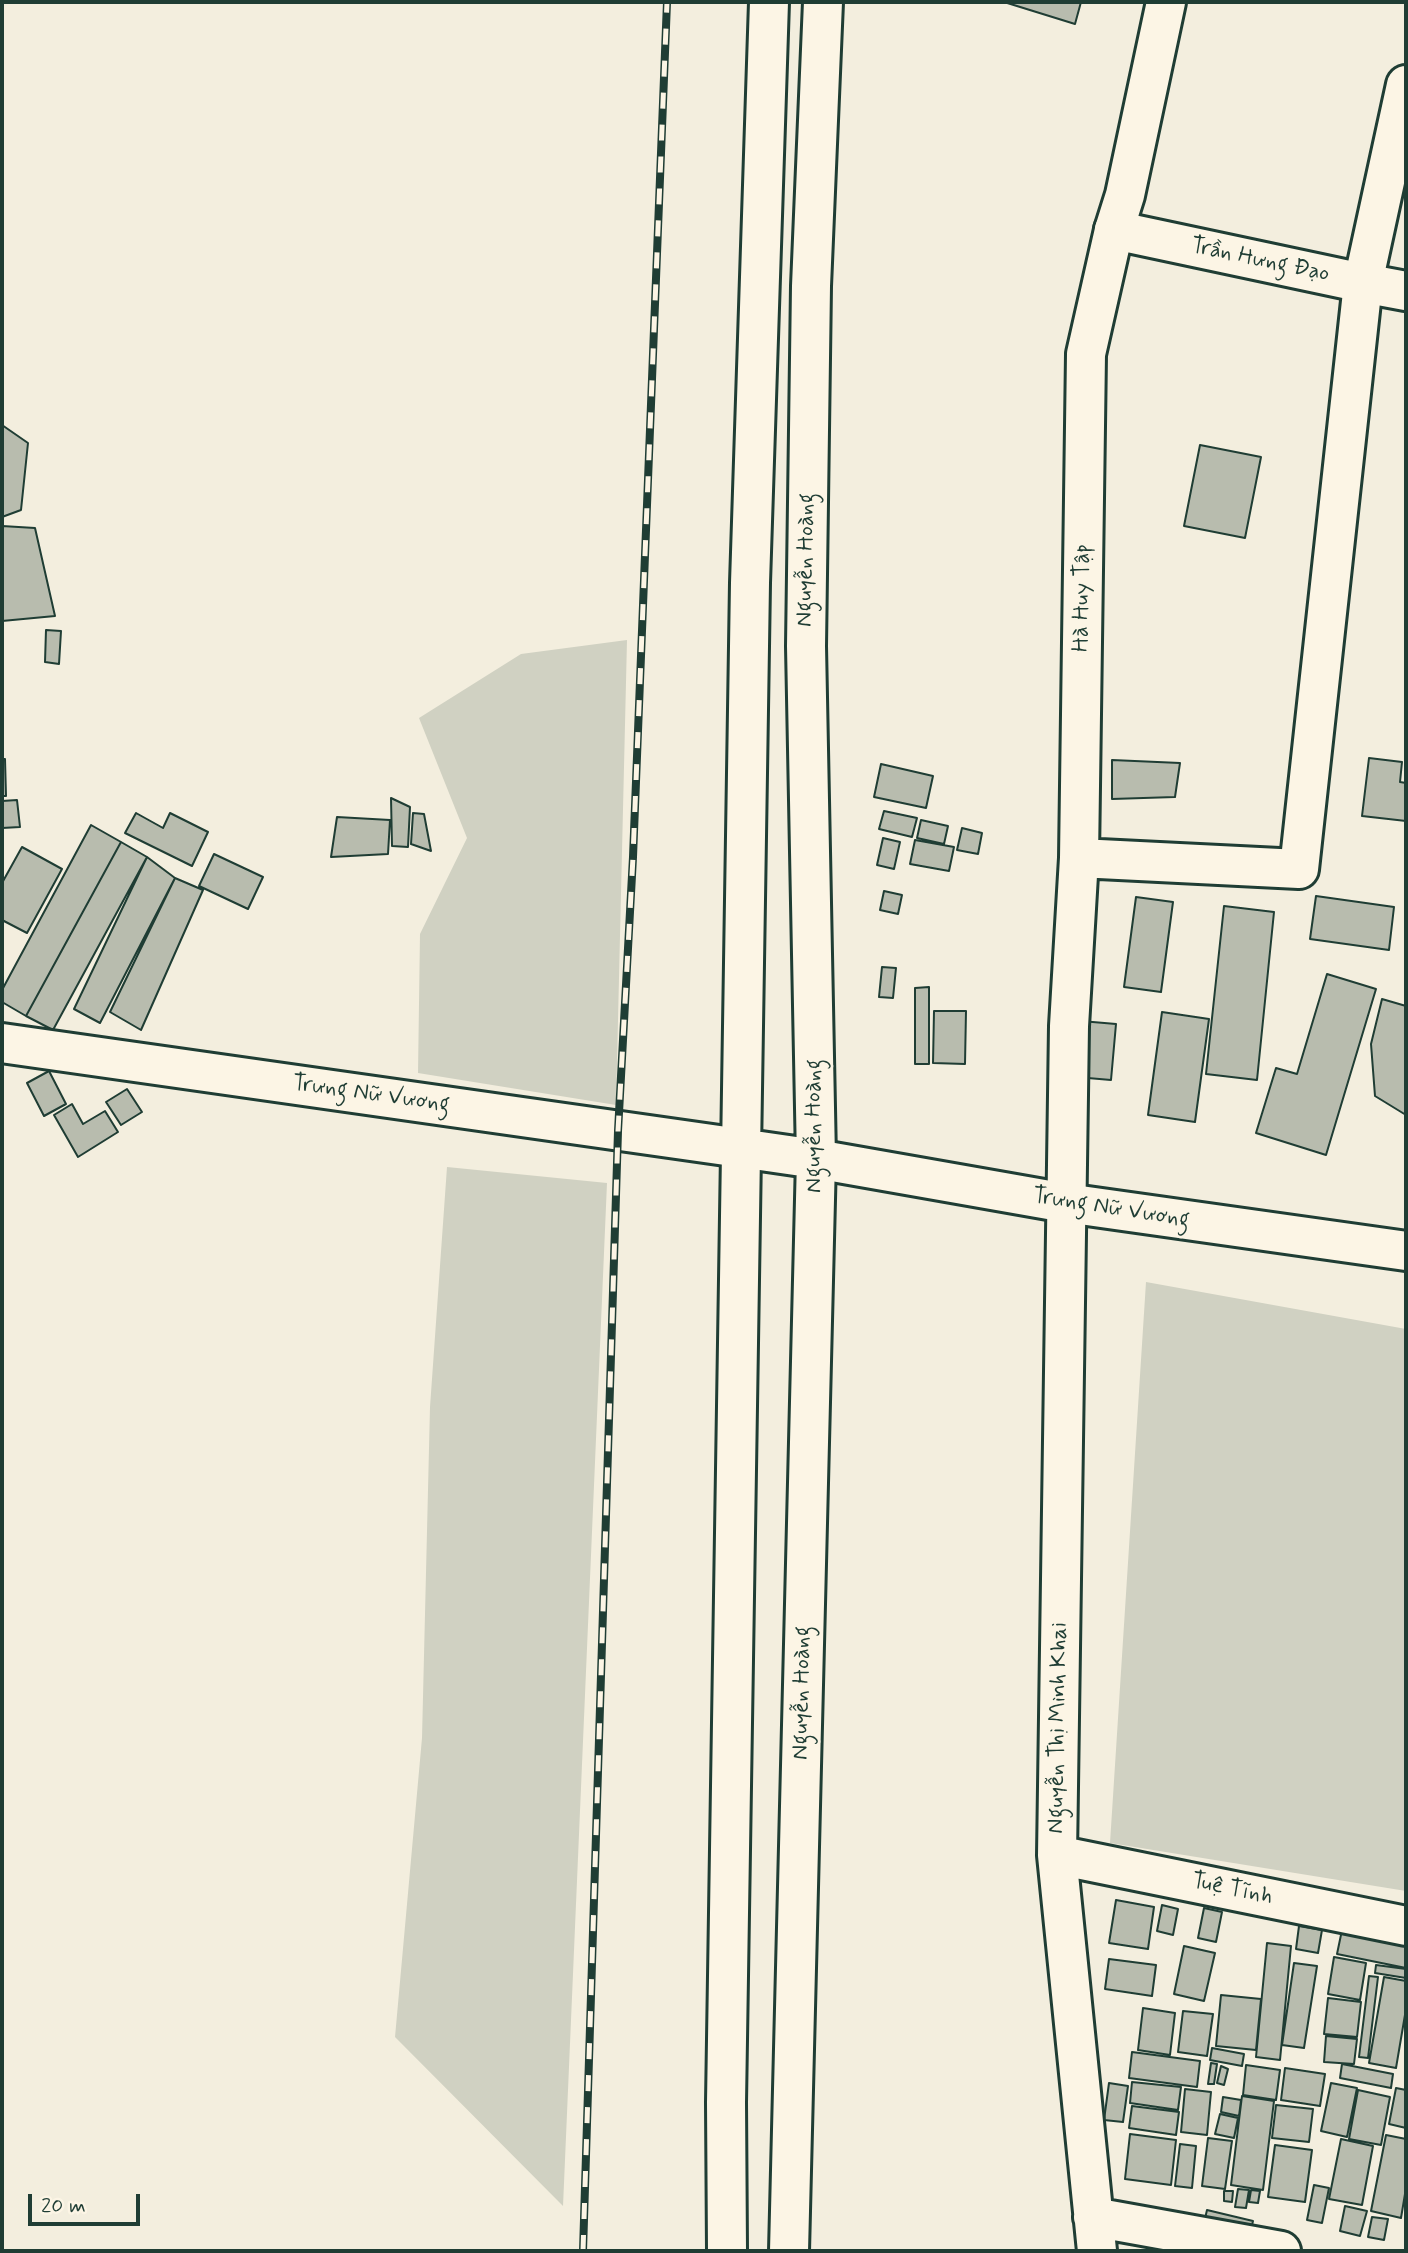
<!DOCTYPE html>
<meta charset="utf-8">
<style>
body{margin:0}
#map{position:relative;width:1408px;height:2253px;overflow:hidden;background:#f3eede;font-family:Mynerve,sans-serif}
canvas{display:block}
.frame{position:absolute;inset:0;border:4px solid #1f3d34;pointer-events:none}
.scale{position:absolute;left:28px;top:2194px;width:112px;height:32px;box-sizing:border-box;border:4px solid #1f3d34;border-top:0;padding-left:9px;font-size:21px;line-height:24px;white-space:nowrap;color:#1f3d34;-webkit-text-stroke:5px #fcf5e5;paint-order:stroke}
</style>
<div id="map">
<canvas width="1408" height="2253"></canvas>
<div class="frame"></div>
<div class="scale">20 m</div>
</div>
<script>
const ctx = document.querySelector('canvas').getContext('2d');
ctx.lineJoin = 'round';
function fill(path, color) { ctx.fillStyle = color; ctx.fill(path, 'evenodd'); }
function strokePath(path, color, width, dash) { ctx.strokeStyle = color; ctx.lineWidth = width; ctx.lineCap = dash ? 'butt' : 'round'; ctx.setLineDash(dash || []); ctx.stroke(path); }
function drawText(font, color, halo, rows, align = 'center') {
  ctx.font = font + ' Mynerve,sans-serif'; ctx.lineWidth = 5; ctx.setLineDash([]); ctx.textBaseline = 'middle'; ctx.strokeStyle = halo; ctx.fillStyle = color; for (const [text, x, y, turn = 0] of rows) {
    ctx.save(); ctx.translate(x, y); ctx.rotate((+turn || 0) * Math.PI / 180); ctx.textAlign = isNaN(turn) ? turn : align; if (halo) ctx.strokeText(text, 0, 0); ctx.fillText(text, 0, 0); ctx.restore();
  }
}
const green = new Path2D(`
 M627,640L616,1105L418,1073L420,934L467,838L419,718L521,654Z
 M447,1167L607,1183L563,2206L395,2037L422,1738L430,1407Z
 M1146,1282L1406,1329V1891L1110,1843Z`);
const building = new Path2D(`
 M1004,2H1081L1075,24Z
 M2,425L28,443L21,510L2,517Z
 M1200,445L1261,457L1245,538L1184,526Z
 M2,526L35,528L55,616L2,621Z
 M46,630L61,631L59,664L45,662Z
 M1369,758L1402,762L1400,782L1406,783V821L1362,816Z
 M2,759H5L6,796H2Z
 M1112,760L1180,763L1175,797L1112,799Z
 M881,764L933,776L926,808L874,797Z
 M391,798L410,807L408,847L392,846Z
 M17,800L20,827L2,828V801Z
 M884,811L917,818L912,837L879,829Z
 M136,813L163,828L170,813L208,832L192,866L125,833Z
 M413,813L424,814L431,851L411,844Z
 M337,817L390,820L388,854L331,857Z
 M921,820L948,826L944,844L917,838Z
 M91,825L121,842L26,1016L2,1002V990Z
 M962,828L982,833L978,854L957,850Z
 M883,838L900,842L894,869L877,865Z
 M915,840L954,847L949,871L910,864Z
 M121,842L147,857L53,1030L26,1016Z
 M22,847L62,869L27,933L2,920V883Z
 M214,854L263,877L248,909L199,886Z
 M147,857L175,878L100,1023L74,1009Z
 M175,878L203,890L141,1030L110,1012Z
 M884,891L902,895L898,914L880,910Z
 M1316,896L1394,907L1389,950L1310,939Z
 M1136,897L1173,902L1161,992L1124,987Z
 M1224,906L1274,912L1257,1080L1206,1074Z
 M882,967L896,968L893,998L879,997Z
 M1327,974L1376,989L1326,1155L1256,1133L1276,1068L1297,1074Z
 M929,987V1064H915V988Z
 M1382,999L1406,1006V1115L1375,1096L1371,1044Z
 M934,1011H966L965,1064L933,1063Z
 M1162,1012L1209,1019L1195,1122L1148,1115Z
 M1081,1021L1116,1024L1111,1080L1076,1077Z
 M49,1071L66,1104L44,1116L27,1083Z
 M127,1089L142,1112L121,1125L106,1102Z
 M72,1104L83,1124L105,1111L118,1132L78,1157L54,1115Z
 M1116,1900L1154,1907L1148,1949L1109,1943Z
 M1162,1905L1178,1909L1173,1935L1157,1931Z
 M1204,1908L1222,1912L1216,1942L1198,1938Z
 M1299,1926L1322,1930L1318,1953L1296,1949Z
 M1342,1930L1406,1943V1968L1337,1954Z
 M1267,1943L1291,1946L1280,2060L1256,2057Z
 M1184,1946L1215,1953L1204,2001L1174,1994Z
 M1334,1957L1366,1963L1360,2000L1328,1994Z
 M1109,1959L1156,1965L1152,1996L1105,1989Z
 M1294,1963L1317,1966L1304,2048L1282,2045Z
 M1376,1965L1406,1969V1978L1375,1973Z
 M1369,1976L1378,1977L1368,2058L1359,2057Z
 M1384,1977L1406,1981V2009L1396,2068L1369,2063Z
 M1221,1995L1261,1999L1256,2050L1216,2046Z
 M1328,1998L1361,2002L1357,2037L1324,2034Z
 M1143,2008L1175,2013L1170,2055L1138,2050Z
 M1183,2011L1213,2014L1207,2056L1178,2052Z
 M1326,2036L1357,2039L1354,2064L1324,2062Z
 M1212,2048L1244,2054L1242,2066L1210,2060Z
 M1132,2052L1200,2061L1197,2087L1129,2078Z
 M1211,2063L1217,2064L1214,2084H1208Z
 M1342,2064L1393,2074L1391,2088L1340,2078Z
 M1246,2065L1280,2070L1276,2100L1243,2095Z
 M1221,2066L1228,2069L1224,2085L1217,2083Z
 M1285,2068L1325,2074L1320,2106L1281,2100Z
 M1132,2082L1181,2087L1178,2110L1130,2103Z
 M1109,2083L1128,2086L1123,2122L1104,2120Z
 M1331,2083L1357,2088L1347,2137L1321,2131Z
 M1396,2088L1406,2090V2128L1389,2124Z
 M1185,2089L1211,2092L1207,2135L1181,2132Z
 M1358,2090L1390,2097L1381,2145L1349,2139Z
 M1242,2096L1274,2101L1263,2190L1231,2185Z
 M1223,2097L1241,2100L1239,2116L1221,2112Z
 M1276,2105L1313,2109L1309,2142L1272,2138Z
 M1132,2106L1179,2112L1176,2135L1129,2128Z
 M1220,2114L1238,2118L1234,2138L1215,2134Z
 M1130,2134L1176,2140L1171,2185L1125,2179Z
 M1386,2135L1406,2139V2188L1401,2218L1371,2211Z
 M1208,2138L1232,2141L1225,2189L1202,2186Z
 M1341,2139L1373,2146L1362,2205L1329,2199Z
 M1180,2144L1196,2146L1192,2188L1175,2186Z
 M1275,2145L1312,2150L1305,2202L1268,2197Z
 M1314,2185L1329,2188L1322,2223L1307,2220Z
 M1238,2189L1249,2190L1246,2208L1235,2207Z
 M1251,2190L1260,2191L1258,2203L1249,2202Z
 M1224,2191H1233L1232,2202L1224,2201Z
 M1345,2206L1367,2211L1360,2236L1340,2231Z
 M1207,2210L1253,2221L1249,2237L1203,2227Z
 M1372,2217L1388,2219L1384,2240L1368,2237Z`);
const minor = new Path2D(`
 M1079,858L1299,869L1363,283L1406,85
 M2,1043L740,1148
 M1057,1855L1406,1926
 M1093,2217L1281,2251
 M1097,2251L1057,1855L1069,1026L1079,858L1086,354L1114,230L1125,195L1166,2`);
const tertiary = new Path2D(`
 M1114,230L1363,283L1406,291
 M816,1159L1066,1203L1406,1251`);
const trunk = new Path2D(`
 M740,1148L816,1159
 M727,2251L726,2102L750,583L769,2
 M789,2251L816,1159L806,646L811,286L823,2`);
const rail = new Path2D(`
 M583,2251L618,1131L633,857L667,2`);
const streetNames = [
 ["Trần Hưng Đạo",1260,261,12],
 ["Nguyễn Hoàng",807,560,-89],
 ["Hà Huy Tập",1083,598,-89],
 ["Trưng Nữ Vương",371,1095,8],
 ["Nguyễn Hoàng",815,1126,-90],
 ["Trưng Nữ Vương",1111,1209,9],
 ["Nguyễn Hoàng",803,1693,-89],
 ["Nguyễn Thị Minh Khai",1059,1728,-89],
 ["Tuệ Tĩnh",1232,1890,12]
];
fill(green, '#d0d1c2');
fill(building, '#b8bcae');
strokePath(building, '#1f3d34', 2);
strokePath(minor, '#1f3d34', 44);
strokePath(tertiary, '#1f3d34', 44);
strokePath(trunk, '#1f3d34', 44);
strokePath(minor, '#fcf5e5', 38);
strokePath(tertiary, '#fcf5e5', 38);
strokePath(trunk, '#fcf5e5', 38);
strokePath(rail, '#1f3d34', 8);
strokePath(rail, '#fcf5e5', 5, [16]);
drawText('23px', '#1f3d34', '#fcf5e5', streetNames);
</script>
